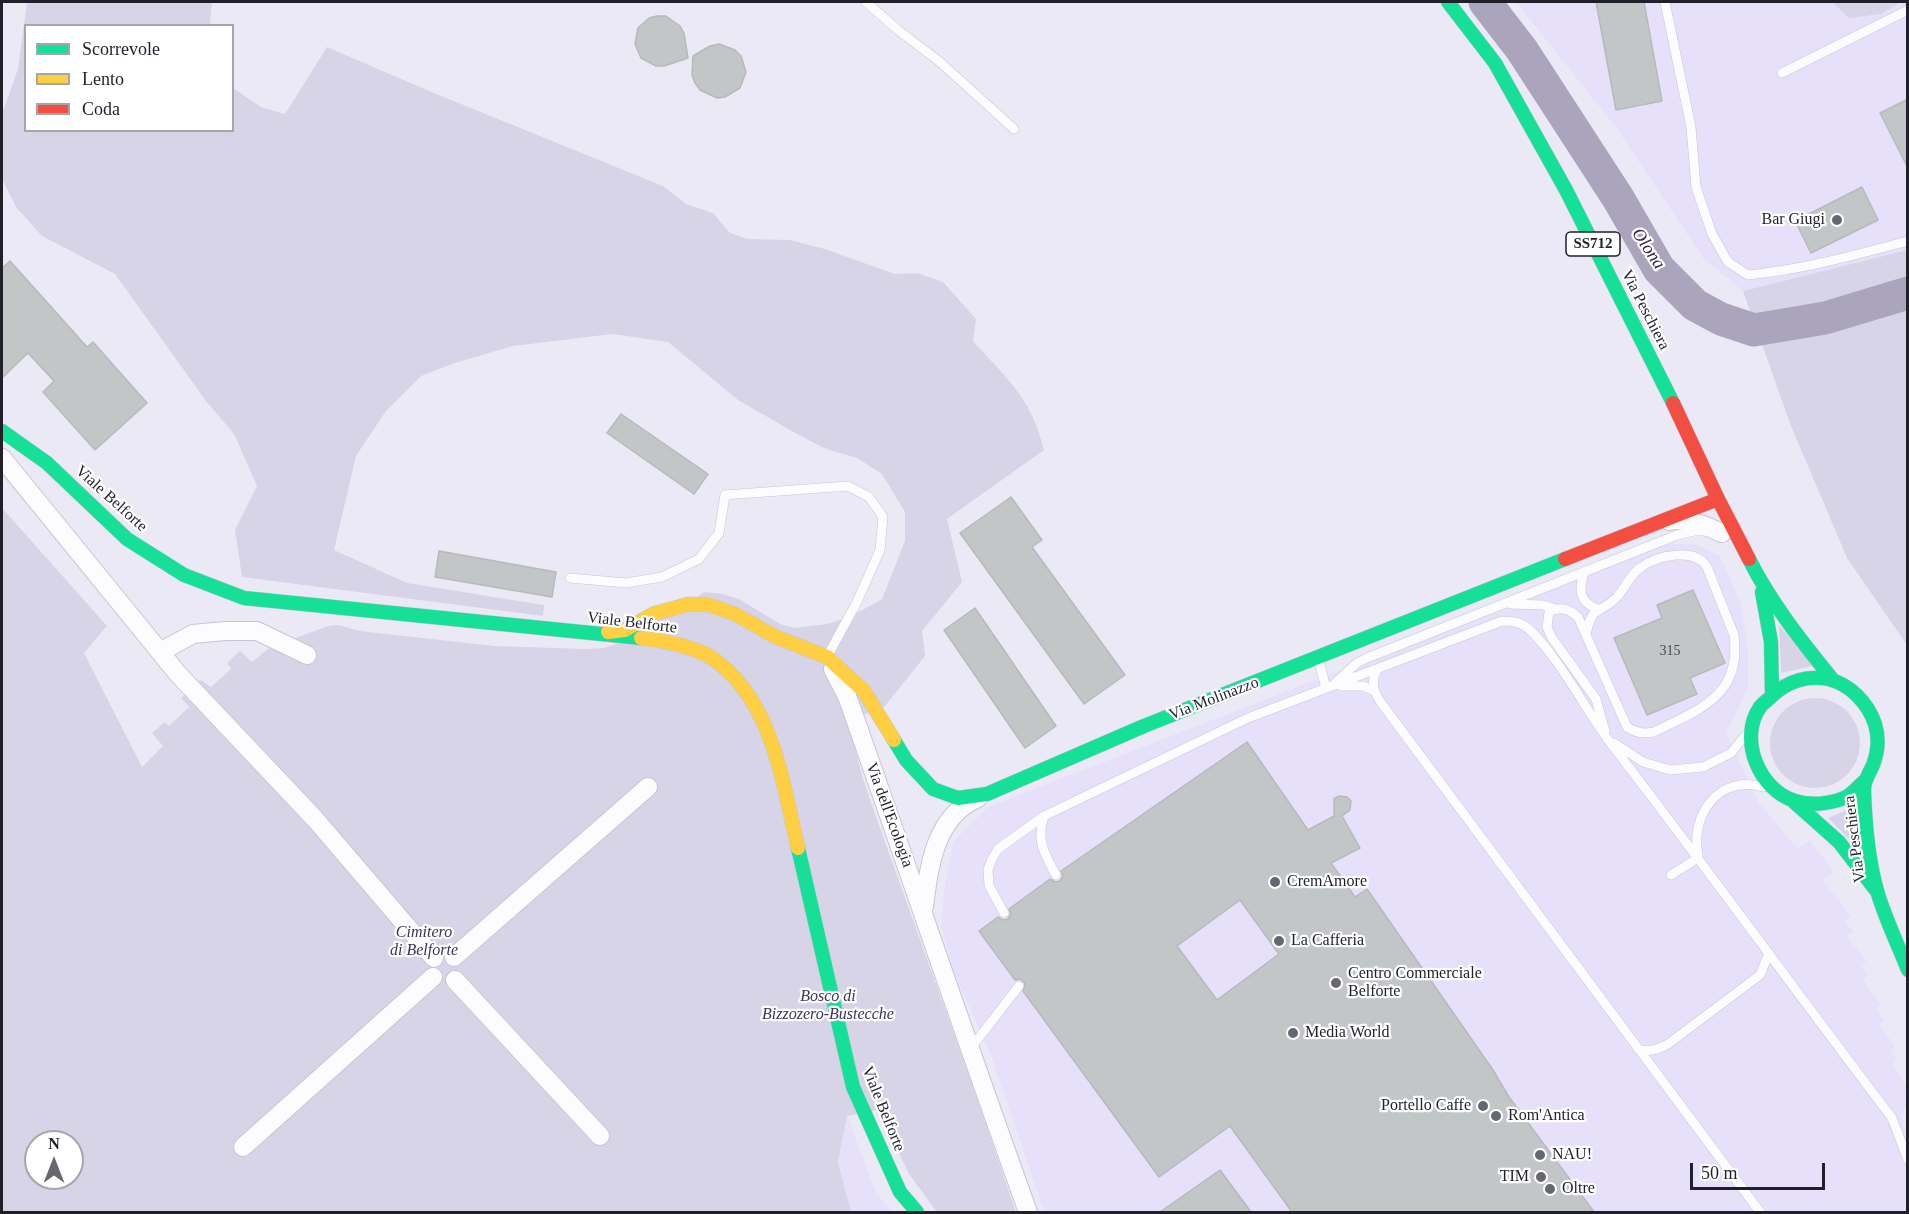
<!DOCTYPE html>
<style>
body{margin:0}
#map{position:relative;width:1909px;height:1214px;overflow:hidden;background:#ece9f6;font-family:"Times New Roman",serif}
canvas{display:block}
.frame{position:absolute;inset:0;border:3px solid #211f2a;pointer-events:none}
.legend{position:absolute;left:24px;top:24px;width:210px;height:108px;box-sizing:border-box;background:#fff;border:2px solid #a6a5aa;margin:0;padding:8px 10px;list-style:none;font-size:18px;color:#211f2a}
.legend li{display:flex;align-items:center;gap:12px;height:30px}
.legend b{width:30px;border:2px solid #a6a5aa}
.north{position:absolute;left:24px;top:1130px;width:60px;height:60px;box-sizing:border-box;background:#fff;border:2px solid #a6a5aa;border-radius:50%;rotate:0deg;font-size:16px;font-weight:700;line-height:24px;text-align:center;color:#211f2a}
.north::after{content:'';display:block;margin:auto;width:21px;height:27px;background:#686671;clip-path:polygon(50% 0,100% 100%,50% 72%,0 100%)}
.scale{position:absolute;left:1690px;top:1163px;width:135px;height:27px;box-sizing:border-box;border:3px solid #211f2a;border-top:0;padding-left:8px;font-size:18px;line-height:21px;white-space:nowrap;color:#211f2a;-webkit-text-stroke:4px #fff;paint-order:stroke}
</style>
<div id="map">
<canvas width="1909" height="1214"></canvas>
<div class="frame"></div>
<ul class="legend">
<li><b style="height:8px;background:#16e098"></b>Scorrevole</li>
<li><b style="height:8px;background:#ffcf43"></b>Lento</li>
<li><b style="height:8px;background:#f24e42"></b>Coda</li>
</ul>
<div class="north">N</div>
<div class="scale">50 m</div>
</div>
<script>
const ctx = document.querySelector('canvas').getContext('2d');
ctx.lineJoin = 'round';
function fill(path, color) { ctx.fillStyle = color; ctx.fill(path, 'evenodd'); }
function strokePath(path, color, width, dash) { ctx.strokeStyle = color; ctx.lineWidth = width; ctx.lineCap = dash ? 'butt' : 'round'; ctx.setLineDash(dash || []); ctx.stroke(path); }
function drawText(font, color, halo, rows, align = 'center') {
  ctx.font = font + ' "Times New Roman",serif'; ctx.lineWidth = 4.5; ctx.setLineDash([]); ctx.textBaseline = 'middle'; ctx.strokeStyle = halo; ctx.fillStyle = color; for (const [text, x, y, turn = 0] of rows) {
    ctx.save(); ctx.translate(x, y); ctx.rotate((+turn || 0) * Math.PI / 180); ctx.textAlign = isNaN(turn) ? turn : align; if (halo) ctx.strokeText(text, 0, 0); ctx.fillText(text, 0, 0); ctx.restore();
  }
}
const built = new Path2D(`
 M1516,2H1907V250L1743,291L1703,258L1615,126Z
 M1666,544H1696L1720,556L1741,604L1748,650V687L1726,733L1758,802L1798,849L1810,841L1834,872L1823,880L1851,917L1845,922L1853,931L1847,936L1866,961L1862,967L1868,975L1863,980L1881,1005L1876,1010L1884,1020L1879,1025L1895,1046L1890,1051L1897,1059L1892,1065L1907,1086L1905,1094L1907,1098V1107L1901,1115L1907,1135V1212H1044L991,1055L953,970L941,925L944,891L953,842L988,807Z
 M847,1115L876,1193L892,1212H851L838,1162Z`);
const green = new Path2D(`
 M27,2H212L210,25L26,26V130H232L233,88L261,107L285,114L327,47L429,91L663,186L686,204L713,213L730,233L748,239L790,240L825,249L895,274L917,273L943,282L976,319L973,341C1007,379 1031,397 1044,450L947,519L962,582L922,631L925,656L885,706L849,721L861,772L875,814L973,1087L1016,1212H937L909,1174L878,1110L847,1116L838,1162L851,1212H2V508L107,626L84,653L142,767L163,746L152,733L165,722L169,726L189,707L181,698L201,680L211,687L231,669L227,663L240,651L252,662L269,648L328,626L338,625L360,631L495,646L585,649L604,648L619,643L705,592L723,594L739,599L780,624L794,628L827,624L850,617L882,599L905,541V512L882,474L857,458L826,449L797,434L738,400L668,342L612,334L513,346L455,363L421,376L386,411L356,456L334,550L407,583L544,605L543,616L242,577L235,530L257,486L234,434L206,401L115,274L42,236L16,207L2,179V114L18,69ZM36,1142H72V1178H36Z
 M1832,2H1901L1881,14L1849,18Z
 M1907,250H1908L1907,645L1847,558L1791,426L1743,291Z
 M1779,625L1813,666L1781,673Z
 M1770 743a45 45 0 1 1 90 0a45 45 0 1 1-90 0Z
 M1853,807L1860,850L1828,818Z`);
const river = new Path2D(`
 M1485,2L1522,50L1618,198L1659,269L1695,305L1721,319L1754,330L1825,318L1908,293`);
const building = new Path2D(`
 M1596,2H1644L1662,101L1616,110Z
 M657,16H666L680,26L684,33L688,58L664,66H656L641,58L635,44L638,28L649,18Z
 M719,44L735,50L741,56L746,72L740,88L725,97L717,98L700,90L695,83L692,75L693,56L710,46Z
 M1908,99V168L1880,113Z
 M1862,187L1878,220L1811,253L1795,221Z
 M10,261L87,347L93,342L147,403L95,450L43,392L54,381L28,353L2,378V268Z
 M621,414L708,474L694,494L607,433Z
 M1011,497L1042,540L1032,547L1125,675L1084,704L960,533Z
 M439,551L556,572L552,597L435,577Z
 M1693,590L1725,663L1690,678L1697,694L1647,715L1614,638L1662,618L1657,605Z
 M975,608L1056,726L1025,748L944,630Z
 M1247,742L1308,830L1334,816V799L1339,796L1347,797L1351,801L1350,810L1342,816L1360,848L1331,863L1355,897L1367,889L1493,1070L1509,1097L1594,1212H1292L1230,1126L1159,1177L1023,991L1025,983L1020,979L1015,980L979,931L998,917L1003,920L1008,919L1011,914L1009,909L1050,879L1055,882L1060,881L1063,876L1061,871ZM1240,900L1279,954L1217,1000L1177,946Z
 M1220,1170L1251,1212H1160Z`);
const lane = new Path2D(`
 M866,2L898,30L940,62L1014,129
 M1665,2L1691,127L1696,187L1712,234L1728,262L1748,275C1802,270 1855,255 1908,241
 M1782,73L1908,10
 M1585,571C1578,588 1579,603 1598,609
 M570,578L626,583L662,577L699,559L719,533L725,495L848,486L869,497L883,517L880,550L857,602L828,655
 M1510,604L1543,605L1556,609
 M1586,635C1592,603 1600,615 1617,597C1625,588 1630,575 1640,568C1657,555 1695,547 1707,567L1734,635C1742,697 1699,709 1654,732C1643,734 1636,733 1627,727L1578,617C1569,609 1561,606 1549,612L1547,627L1552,638L1596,699L1605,731
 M1318,658L1326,688
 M1377,669C1370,682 1374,693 1382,704L1760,1212
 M1336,682L1357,663L1367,658L1677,535L1694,531H1704
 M1341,686H1363L1375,691
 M1614,743L1643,762L1670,770L1703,767L1731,753L1745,736
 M1044,816C1036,839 1044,854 1056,875
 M1698,855C1690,815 1719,774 1763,787
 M1671,875L1698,858
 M1004,913L989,885L988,870L992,859L998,849L1044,816L1248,718L1502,621C1513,621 1522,622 1531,631C1564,664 1586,712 1615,749C1709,871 1799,996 1892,1118L1908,1160
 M971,1048L1019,986
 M1638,1049C1650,1052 1657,1050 1668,1044L1760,975L1769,953`);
const street = new Path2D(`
 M2,458L178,674L315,819L434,958
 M1669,521C1687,517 1706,526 1722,533
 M160,652L193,634L225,631H257L307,655
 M833,669L847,696C908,868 966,1041 1028,1212
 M924,907C929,866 935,816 978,798
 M454,957L648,787
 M455,980L600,1136
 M243,1147L433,977`);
const fast = new Path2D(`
 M1448,2L1495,63L1566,190L1673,403
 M2,431L47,463L127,539L184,575L244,598L641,638
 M1749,559C1771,603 1802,642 1833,680
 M1762,592L1771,642L1772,694
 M894,740L906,760L933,789L958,798L987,794L1144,726L1565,559
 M1865,781C1858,786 1852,795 1844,798C1829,804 1810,806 1795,801C1759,790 1738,739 1760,707C1763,703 1769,699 1773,695C1788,681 1808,675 1828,679C1850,684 1868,703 1875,724C1879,737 1878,752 1873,765C1869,774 1864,780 1864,790C1865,821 1869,864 1878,894C1886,920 1898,945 1908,970
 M1794,802L1839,842L1875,889
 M798,848L853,1087L900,1192L917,1212`);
const slow = new Path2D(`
 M608,632L625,630L653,614L689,604L709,605L735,614L776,637L827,657L864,691L894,740
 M641,638C660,640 696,647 712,658C773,700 782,781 798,848`);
const jam = new Path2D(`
 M1673,403L1718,499L1749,559
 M1565,559L1718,499`);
const markers = [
 [1837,220,6,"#686671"],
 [1275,882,6,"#686671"],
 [1279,941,6,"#686671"],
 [1336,983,6,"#686671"],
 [1293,1033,6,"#686671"],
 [1483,1106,6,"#686671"],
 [1496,1116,6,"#686671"],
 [1540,1155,6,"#686671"],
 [1541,1177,6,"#686671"],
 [1550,1189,6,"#686671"]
];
const numberNames = [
 ["315",1670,651]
];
const shields = [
 [1593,244,54]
];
const shieldNames = [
 ["SS712",1593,244]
];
const poiNames = [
 ["Bar Giugi",1825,220,"right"],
 ["CremAmore",1287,882],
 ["La Cafferia",1291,941],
 ["Centro Commerciale",1348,974],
 ["Belforte",1348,992],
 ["Media World",1305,1033],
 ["Portello Caffe",1471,1106,"right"],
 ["Rom'Antica",1508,1116],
 ["NAU!",1552,1155],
 ["TIM",1529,1177,"right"],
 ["Oltre",1562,1189]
];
const streetNames = [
 ["Via Peschiera",1645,310,63],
 ["Viale Belforte",111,499,42],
 ["Viale Belforte",632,623,7],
 ["Via Molinazzo",1214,699,-21],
 ["Via dell'Ecologia",889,815,70],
 ["Via Peschiera",1855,839,-97],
 ["Viale Belforte",883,1109,68]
];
const parkNames = [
 ["Cimitero",424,933],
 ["di Belforte",424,951],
 ["Bosco di",828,997],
 ["Bizzozero-Bustecche",828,1015]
];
const waterNames = [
 ["Olona",1648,249,56]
];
fill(built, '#e6e0fb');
fill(green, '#d8d4e8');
strokePath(river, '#aaa5bd', 33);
fill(building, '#c3c6c7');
strokePath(building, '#b7b9ba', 1.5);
strokePath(lane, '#c8c5d1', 10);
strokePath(street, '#c8c5d1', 20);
strokePath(fast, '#c8c5d1', 15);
strokePath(slow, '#c8c5d1', 15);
strokePath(jam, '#c8c5d1', 15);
strokePath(lane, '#fcfcfe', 9);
strokePath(street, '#fcfcfe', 18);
strokePath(fast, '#16e098', 14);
strokePath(slow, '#ffcf43', 14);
strokePath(jam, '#f24e42', 14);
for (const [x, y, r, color] of markers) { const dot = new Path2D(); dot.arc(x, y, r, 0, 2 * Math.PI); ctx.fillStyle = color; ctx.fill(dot); strokePath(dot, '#fff', 2); }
drawText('14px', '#4a4951', null, numberNames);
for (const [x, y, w] of shields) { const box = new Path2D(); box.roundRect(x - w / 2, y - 12, w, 24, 4.5); ctx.fillStyle = '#fff'; ctx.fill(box); strokePath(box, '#211f2a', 1.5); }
drawText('bold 15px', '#211f2a', null, shieldNames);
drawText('16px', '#211f2a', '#fff', poiNames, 'left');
drawText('16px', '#211f2a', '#fff', streetNames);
drawText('italic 16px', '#3e315b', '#fff', parkNames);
drawText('italic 18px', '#352852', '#fff', waterNames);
</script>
